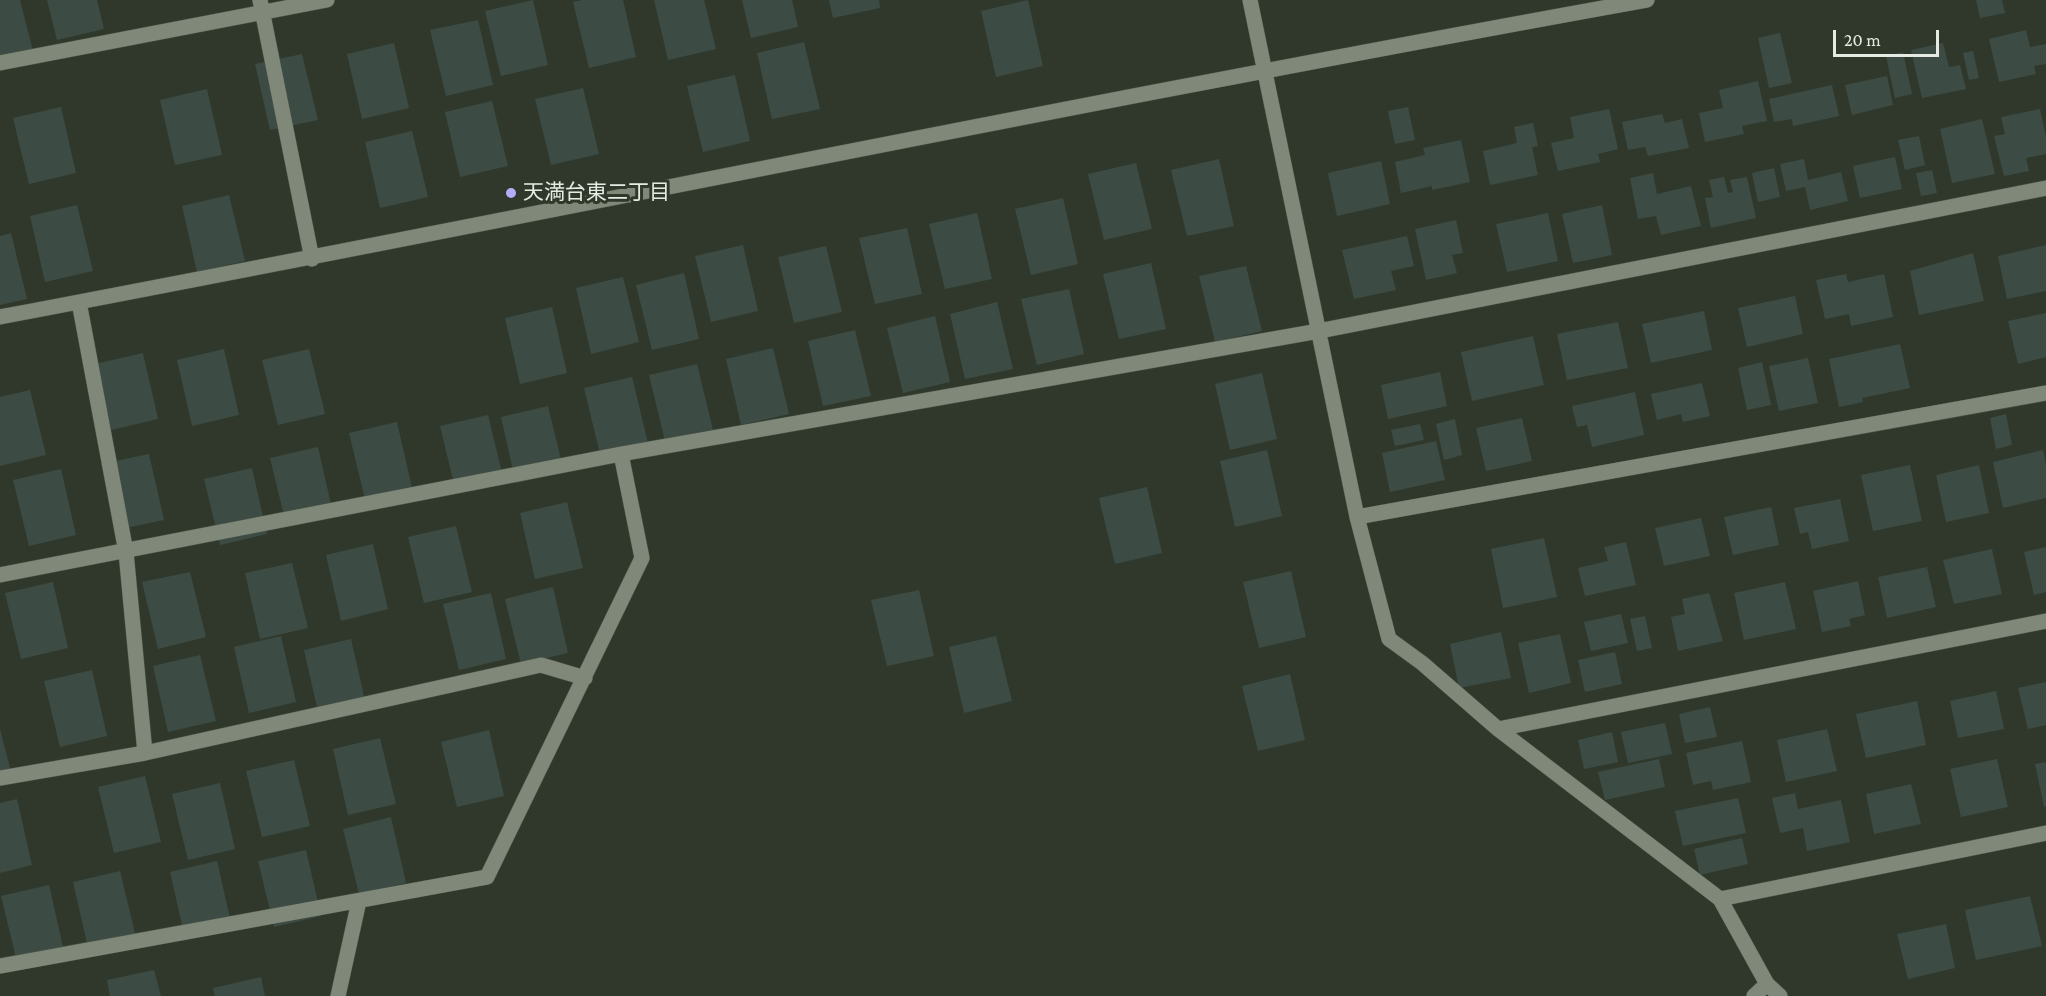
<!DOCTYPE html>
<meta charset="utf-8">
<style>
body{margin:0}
#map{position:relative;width:2046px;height:996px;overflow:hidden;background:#30382b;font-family:"Crimson Pro",serif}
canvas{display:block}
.scale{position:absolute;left:1833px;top:30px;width:106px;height:27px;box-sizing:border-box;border:3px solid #e5eae2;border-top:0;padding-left:8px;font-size:18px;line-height:21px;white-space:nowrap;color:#e5eae2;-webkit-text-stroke:4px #30382b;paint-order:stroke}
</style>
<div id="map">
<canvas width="2046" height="996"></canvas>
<div class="scale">20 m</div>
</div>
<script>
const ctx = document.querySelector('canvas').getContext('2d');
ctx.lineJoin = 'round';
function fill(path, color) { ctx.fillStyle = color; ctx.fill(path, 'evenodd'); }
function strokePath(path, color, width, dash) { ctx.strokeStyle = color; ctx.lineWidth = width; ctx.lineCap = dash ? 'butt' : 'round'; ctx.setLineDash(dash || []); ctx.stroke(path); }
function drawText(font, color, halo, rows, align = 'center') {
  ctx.font = font + ' "Crimson Pro","Noto Sans JP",serif'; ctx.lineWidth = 6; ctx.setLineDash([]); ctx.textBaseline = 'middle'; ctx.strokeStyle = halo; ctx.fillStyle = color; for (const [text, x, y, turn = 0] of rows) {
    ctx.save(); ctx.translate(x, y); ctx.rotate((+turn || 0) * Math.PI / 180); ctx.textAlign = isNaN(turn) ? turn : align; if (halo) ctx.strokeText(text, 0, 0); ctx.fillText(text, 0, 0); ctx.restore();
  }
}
const building = new Path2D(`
 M0,0H20L33,51L0,59Z
 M47,0H97L104,29L57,40Z
 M533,0L548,65L501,76L485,11Z
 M582,0H623L636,57L589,68L573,2Z
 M654,0H704L716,49L668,60Z
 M742,0H792L798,27L751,38Z
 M829,0H879L880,8L833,18Z
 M1028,0L1043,66L996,77L981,11Z
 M1976,0H2002L2005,13L1980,18Z
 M478,20L493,85L446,96L430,30Z
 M2026,30L2030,47L2046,44V64L2034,66L2036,74L1999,82L1989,39Z
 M1780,33L1792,83L1769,88L1758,38Z
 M804,42L820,109L772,119L757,53Z
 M394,43L409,108L362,119L347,54Z
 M1943,43L1949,67L1960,65L1966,89L1922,98L1911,50Z
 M1973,51L1979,78L1969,80L1963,53Z
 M1903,52L1912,94L1895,98L1886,56Z
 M302,54L318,120L270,130L255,64Z
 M735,75L750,141L703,152L687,86Z
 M1887,76L1893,105L1852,115L1845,85Z
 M1758,81L1767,121L1742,126L1744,134L1705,142L1699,113L1723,108L1719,90Z
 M1832,85L1839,116L1793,126L1792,119L1774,122L1769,99Z
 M583,88L599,154L551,165L535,99Z
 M207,89L222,155L175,165L160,100Z
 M492,101L508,166L460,177L445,112Z
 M61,107L76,173L29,184L13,118Z
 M1408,107L1415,140L1395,144L1388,111Z
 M1609,109L1618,149L1598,154L1600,162L1558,171L1551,143L1574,138L1570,117Z
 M2040,109L2046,136V154L2026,158L2029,171L2004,176L1994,136L2005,134L2001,117Z
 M1662,114L1665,123L1682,119L1689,148L1648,156L1645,147L1628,150L1622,122Z
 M1982,119L1995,174L1952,183L1940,129Z
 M1533,123L1538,146L1532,147L1538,175L1490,185L1483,151L1517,143L1514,127Z
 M412,131L428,197L380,208L365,142Z
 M1919,136L1925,165L1905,170L1898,140Z
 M1461,140L1470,182L1432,190V186L1401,193L1395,162L1425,155L1423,148Z
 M1895,157L1902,189L1860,198L1853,166Z
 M1219,159L1234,226L1187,236L1171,170Z
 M1804,159L1808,180L1841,172L1848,201L1810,210L1805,187L1786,191L1780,164Z
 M1381,161L1390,204L1337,216L1328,173Z
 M1136,163L1152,229L1104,240L1088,174Z
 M1774,168L1780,197L1758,202L1752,173Z
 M1932,170L1937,193L1921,196L1916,173Z
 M1653,173L1657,194L1691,186L1701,226L1661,235L1656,216L1638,219L1630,178Z
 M1724,177L1728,193L1733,192L1730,180L1747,177L1756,218L1711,228L1705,198L1713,197L1709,180Z
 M229,195L245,261L197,272L182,206Z
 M1063,198L1078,264L1031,275L1015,209Z
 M77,205L93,271L45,282L30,216Z
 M1602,205L1612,255L1573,263L1562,214Z
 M977,213L992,279L945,289L929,224Z
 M1548,213L1558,261L1507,272L1496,224Z
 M1456,220L1463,253L1452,255L1457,273L1426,280L1415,229Z
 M907,228L922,294L875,304L859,238Z
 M11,233L27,299L0,305V236Z
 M1407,236L1414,266L1391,271L1396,290L1354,299L1342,250Z
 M743,245L758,311L711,322L695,256Z
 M2046,245V291L2007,299L1998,256Z
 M826,246L842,312L794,323L778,257Z
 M1973,253L1984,301L1919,315L1910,271Z
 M1151,263L1166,329L1119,339L1103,274Z
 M1246,266L1262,331L1215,342L1199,276Z
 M684,273L699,339L652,350L636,285Z
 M1846,274L1848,282L1884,274L1893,317L1851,326L1849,314L1825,319L1816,280Z
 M623,277L639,342L591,354L576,288Z
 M1069,289L1084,354L1037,365L1021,299Z
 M1795,296L1803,334L1747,347L1738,308Z
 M997,302L1013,369L965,379L950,314Z
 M552,307L567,373L520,384L505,318Z
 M1704,311L1712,350L1651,363L1642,324Z
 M2046,313V357L2018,364L2008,321Z
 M935,316L950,382L903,393L887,328Z
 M1618,322L1628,368L1567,380L1557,334Z
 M855,330L871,396L823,406L808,341Z
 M1533,336L1544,385L1472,401L1461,352Z
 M1900,344L1910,388L1862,398L1863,402L1839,407L1829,359Z
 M773,348L789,414L741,425L726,359Z
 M224,349L239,415L192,426L177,360Z
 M309,349L325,414L278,425L262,360Z
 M143,353L158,419L111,430L95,364Z
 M1808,358L1818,403L1779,411L1769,366Z
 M1762,362L1771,405L1747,410L1738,368Z
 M697,364L713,430L665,441L649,375Z
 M1440,372L1447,406L1388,419L1381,385Z
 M1262,373L1277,439L1230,450L1215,384Z
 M632,377L648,443L600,454L584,388Z
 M1702,383L1710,416L1683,422L1681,414L1657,420L1651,394Z
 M30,390L46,455L0,466V397Z
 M1635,392L1644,435L1592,447L1587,425L1577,427L1572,406Z
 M548,406L564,472L516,483L501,417Z
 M2006,414L2012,445L1996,449L1990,418Z
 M488,415L504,481L456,492L440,426Z
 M1522,418L1532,461L1486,471L1476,428Z
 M1455,419L1462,455L1444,460L1436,424Z
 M397,422L412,488L365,499L349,433Z
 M1420,424L1424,440L1395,446L1391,430Z
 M1436,441L1445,480L1390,492L1382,453Z
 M318,447L333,513L286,524L270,458Z
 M1267,450L1282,516L1235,527L1220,461Z
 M2043,450L2046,464V498L2003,508L1993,462Z
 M149,454L164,520L116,530L101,464Z
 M1910,465L1922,521L1873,531L1861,475Z
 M1979,465L1989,513L1946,522L1936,475Z
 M252,468L267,534L220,545L204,479Z
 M61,469L76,535L29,546L13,480Z
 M1147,487L1162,553L1115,564L1099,498Z
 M1840,499L1849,541L1812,549L1808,532L1800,534L1794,508Z
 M567,502L583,568L535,579L520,513Z
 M1771,507L1779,545L1733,555L1724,517Z
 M1701,518L1710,556L1664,566L1655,528Z
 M456,526L472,592L424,603L408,537Z
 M1544,538L1557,597L1503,608L1491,549Z
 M1626,542L1636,585L1585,596L1578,568L1608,561L1604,547Z
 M373,544L388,609L341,621L326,555Z
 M2046,547V592L2034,595L2024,552Z
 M1992,549L2002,594L1954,604L1943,560Z
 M292,563L308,628L260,639L245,573Z
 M1927,567L1936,607L1887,618L1878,577Z
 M1291,571L1306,637L1259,648L1243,582Z
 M190,572L206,637L158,649L142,582Z
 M1858,581L1865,615L1849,619L1851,626L1822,632L1813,591Z
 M53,582L68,648L21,659L5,593Z
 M1785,582L1796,629L1744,640L1734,593Z
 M553,587L568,653L521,664L505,599Z
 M919,590L934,656L887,666L871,600Z
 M491,593L506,659L459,670L443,604Z
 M1709,593L1723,641L1678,651L1671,617L1685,614L1682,599Z
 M1621,614L1628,643L1591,651L1584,622Z
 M1645,616L1652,648L1637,651L1630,619Z
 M1501,632L1511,678L1459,688L1450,644Z
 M1560,634L1571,683L1529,693L1518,643Z
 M281,636L296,702L249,713L234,647Z
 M996,636L1012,701L964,713L949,647Z
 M351,639L366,705L319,716L304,650Z
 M1615,652L1622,684L1585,692L1578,660Z
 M200,655L216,721L168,732L153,666Z
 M92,670L107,736L60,747L44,681Z
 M1290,674L1305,740L1258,751L1242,686Z
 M2046,682V725L2028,729L2018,688Z
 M1996,691L2004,729L1958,738L1950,701Z
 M1917,701L1926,745L1866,758L1856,714Z
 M1710,707L1717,737L1685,743L1679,714Z
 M1665,723L1672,754L1628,763L1621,732Z
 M0,729L11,772L0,775Z
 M1827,729L1837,771L1786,782L1777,740Z
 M489,730L504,796L457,807L441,742Z
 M1612,732L1618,762L1584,769L1578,740Z
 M380,738L396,804L348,815L333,749Z
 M1742,741L1751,782L1713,790L1711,781L1693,785L1686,753Z
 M1659,759L1665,787L1605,800L1598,772Z
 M1997,759L2008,807L1961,817L1950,769Z
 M294,760L310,826L262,837L246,771Z
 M2046,762V806L2044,807L2035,764Z
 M145,776L161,842L114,853L98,787Z
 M220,783L235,849L188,860L172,794Z
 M1911,784L1921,824L1874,834L1866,794Z
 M1795,793L1798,809L1841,800L1850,842L1807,851L1803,828L1780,833L1772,798Z
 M1738,798L1746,833L1683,846L1675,811Z
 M17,799L32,865L0,873V803Z
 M391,817L406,883L359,894L343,829Z
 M1742,838L1748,864L1700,875L1694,849Z
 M306,850L321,916L274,927L258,861Z
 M217,861L232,927L185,938L170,872Z
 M120,871L136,937L88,948L73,882Z
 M49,885L64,951L17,962L1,896Z
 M2030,896L2042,946L1976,960L1965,910Z
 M1946,924L1955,968L1908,979L1897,934Z
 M154,970L161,996H110L107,980Z
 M261,977L265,996H215L213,988Z`);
const minor = new Path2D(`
 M260,0L312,259
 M1250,0L1357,517L1389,639L1422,663L1498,729L1720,899L1767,984L1780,996
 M0,63L327,0
 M79,302L126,552L145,753
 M0,317C549,213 1097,99 1647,0
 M1357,517L2046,393
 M0,575L621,454L1319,331L2046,188
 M1498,729L2046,621
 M0,778L145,753L541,665L585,678
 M1720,899L2046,833
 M0,966L487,877L642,558L621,454
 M338,996L359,901
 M1754,996L1767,984`);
const markers = [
 [511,193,6,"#b5acf8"]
];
const poiNames = [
 ["天満台東二丁目",523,193]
];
fill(building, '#3c4c44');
strokePath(minor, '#4d544a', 16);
strokePath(minor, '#7f8879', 15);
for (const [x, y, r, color] of markers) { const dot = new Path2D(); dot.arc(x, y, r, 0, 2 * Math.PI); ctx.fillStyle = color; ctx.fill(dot); strokePath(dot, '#30382b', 2); }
drawText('21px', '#e5eae2', '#30382b', poiNames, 'left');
</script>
